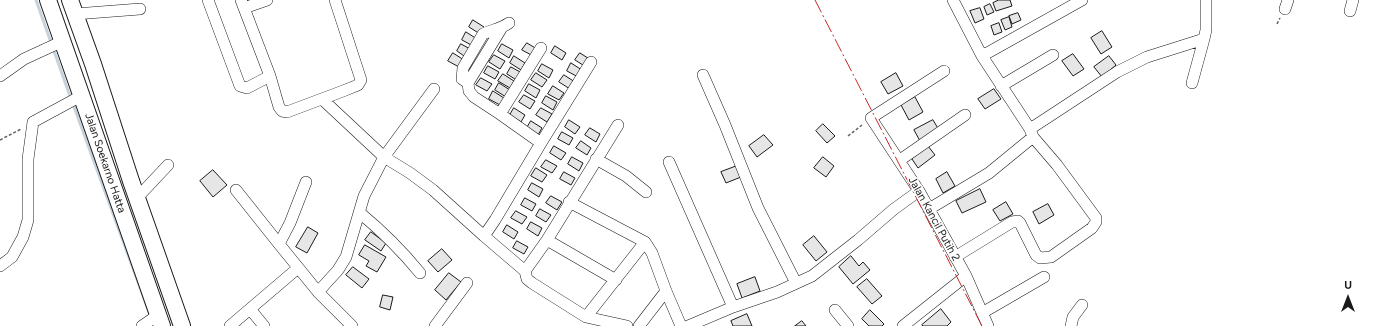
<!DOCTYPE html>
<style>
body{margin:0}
#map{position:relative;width:1376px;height:326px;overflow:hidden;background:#fff;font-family:Figtree,sans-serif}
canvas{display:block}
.north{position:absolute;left:1328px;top:278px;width:40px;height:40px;-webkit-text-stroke:3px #fff;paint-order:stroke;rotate:0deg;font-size:11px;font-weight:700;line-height:16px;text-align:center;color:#1a1a1a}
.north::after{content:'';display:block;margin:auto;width:14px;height:18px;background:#1a1a1a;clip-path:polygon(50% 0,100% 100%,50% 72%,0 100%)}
</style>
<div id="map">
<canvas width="1376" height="326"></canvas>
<div class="north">U</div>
</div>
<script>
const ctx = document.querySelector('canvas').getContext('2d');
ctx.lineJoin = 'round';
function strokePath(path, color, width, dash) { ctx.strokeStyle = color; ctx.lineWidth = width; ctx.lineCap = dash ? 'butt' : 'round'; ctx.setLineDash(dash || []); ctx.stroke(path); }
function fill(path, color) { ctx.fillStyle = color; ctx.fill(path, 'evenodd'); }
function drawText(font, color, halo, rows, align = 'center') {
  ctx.font = font + ' Figtree,sans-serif'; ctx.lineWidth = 3; ctx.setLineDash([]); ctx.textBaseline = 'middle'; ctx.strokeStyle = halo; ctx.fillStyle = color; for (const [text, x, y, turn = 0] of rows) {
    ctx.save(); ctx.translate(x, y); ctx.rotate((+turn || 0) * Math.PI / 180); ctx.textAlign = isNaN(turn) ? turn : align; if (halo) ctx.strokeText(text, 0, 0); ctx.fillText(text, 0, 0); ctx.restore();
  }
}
const stream = new Path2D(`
 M36,0L71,99
 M73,104L150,315`);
const building = new Path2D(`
 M999,0H1010L1012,6L996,11L993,3Z
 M990,4L994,12L987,15L984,7Z
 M980,8L984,19L975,23L970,11Z
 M1018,13L1021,20L1012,24L1009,16Z
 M1009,17L1012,27L1005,30L1001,20Z
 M473,20L484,27L480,34L469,27Z
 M999,23L1002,32L994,35L991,26Z
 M1102,31L1112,47L1101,54L1091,38Z
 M466,32L477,39L473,46L462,40Z
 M527,43L537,49L533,56L522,50Z
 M461,44L472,50L467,58L457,51Z
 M502,44L513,50L509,58L498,51Z
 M555,46L566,53L562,60L551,53Z
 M453,53L464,60L459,67L448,61Z
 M580,53L591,60L586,67L575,60Z
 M1073,54L1084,69L1073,76L1062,61Z
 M494,55L505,61L500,69L489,62Z
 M514,56L525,63L521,70L510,63Z
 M1109,56L1116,65L1102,77L1094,67Z
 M571,63L582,70L578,77L567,71Z
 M542,64L553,70L549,78L538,71Z
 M488,66L499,72L495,79L484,73Z
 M511,67L522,73L518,81L507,74Z
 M536,73L547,80L542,87L531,80Z
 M896,73L903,86L888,94L881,82Z
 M503,74L514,81L510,88L498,81Z
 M564,75L575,82L570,89L559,82Z
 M481,78L492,84L487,91L476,85Z
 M499,83L510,90L506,97L495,90Z
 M529,84L540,90L536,98L525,91Z
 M553,86L564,93L559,100L548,94Z
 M994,89L1001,99L985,109L978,99Z
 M493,91L504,98L500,105L489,99Z
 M524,95L535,101L530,109L519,102Z
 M546,96L557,102L553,110L542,103Z
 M915,97L923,112L909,120L901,105Z
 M514,108L525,115L521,122L510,115Z
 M541,108L552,114L547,122L536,115Z
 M569,120L580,127L575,134L565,127Z
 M933,120L939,130L920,141L914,130Z
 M531,121L542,128L538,135L527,128Z
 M823,124L835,136L827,143L816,131Z
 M590,128L600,134L596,142L585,135Z
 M562,132L573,138L569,145L558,139Z
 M764,135L773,145L757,157L749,146Z
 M581,141L591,148L587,155L576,148Z
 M554,146L566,153L561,160L550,153Z
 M928,146L935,155L918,168L912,159Z
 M572,157L583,163L579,171L568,164Z
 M823,157L834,166L826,177L814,168Z
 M546,160L557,166L552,173L541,167Z
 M737,166L741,177L726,183L721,172Z
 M536,168L547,175L542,182L531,176Z
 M213,170L227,185L213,197L200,181Z
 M564,172L575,178L571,185L560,179Z
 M947,172L955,186L943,193L936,179Z
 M532,183L543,189L539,197L528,190Z
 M980,189L986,202L962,213L956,201Z
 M551,196L562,202L557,210L546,203Z
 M525,198L536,204L532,211L521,205Z
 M1006,202L1013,214L1000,221L993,210Z
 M1048,204L1054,215L1039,224L1033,212Z
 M540,209L551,215L546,222L536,216Z
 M516,211L527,217L522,224L511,218Z
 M531,222L542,228L538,236L527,229Z
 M507,225L518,232L514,239L503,232Z
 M308,227L318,233L307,253L296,247Z
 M371,232L386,243L381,251L365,240Z
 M814,236L827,252L816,261L803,245Z
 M517,241L528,247L524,254L513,248Z
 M365,245L386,257L377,272L366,266L369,261L359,255Z
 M442,249L452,260L438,272L428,261Z
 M851,256L859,266L863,262L870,270L853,284L839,267Z
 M353,267L369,279L362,288L346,275Z
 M449,273L461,282L446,300L435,290Z
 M755,277L760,291L742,298L737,284Z
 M867,279L882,296L872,304L857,287Z
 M383,295L393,297L390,310L380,307Z
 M941,309L951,322L947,326H923L922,325Z
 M870,310L884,324L882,326H869L862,319Z
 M747,314L752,326H733L731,321Z
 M802,321L806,326H795Z`);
const path = new Path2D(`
 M1277,24L1280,18
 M848,136L862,125
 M0,140L21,129`);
const minor = new Path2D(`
 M208,0L240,86L247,88L270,76
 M241,0L270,76L279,107L282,111L287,112L343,91L358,85L361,80L335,0
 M953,0L982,56L1030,129
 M244,8L267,0
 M1285,9L1288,0
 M1350,11L1353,0
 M75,14L140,9
 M501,29L468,83L469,91L474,97L500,114L541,143
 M982,56L1082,0
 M591,62L541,143L495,220L484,236L525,271L527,279L532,283L586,317L627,326
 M944,71L871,118L919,191L966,276L988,326
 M703,75L725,125L758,208L796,283
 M0,76L24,59L63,41
 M468,83L462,79L463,68L483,34C493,29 499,30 509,23
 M1192,83L1204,39
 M1001,86L1053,55
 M322,99L384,157L410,173L433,190L484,236
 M500,114L541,48
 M596,159L626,176L646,192
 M900,160L965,115
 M669,162L733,307
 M306,182L290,223L279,244L318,292L352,326
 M236,190L279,244
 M137,198L168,165
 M569,202L645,242L652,253L666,291L681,326
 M929,209L989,173L1033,137L1030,129L1117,72L1147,57L1204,39L1206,30V0
 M360,213C382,231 402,251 420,273
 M547,240L616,280
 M955,257L1012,222L1018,221L1020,223L1036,255L1040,258L1051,257L1092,228L1096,222V218L1057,165L1033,137
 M0,266L12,257L23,237L28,220V159L33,122L81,96
 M525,271L547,240L618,125
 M318,292L338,270L346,257L364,196L384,157L434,89
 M250,309L264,326
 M835,310L848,326
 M982,313L1044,277
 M586,317L645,242
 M142,326L158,315
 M230,326L298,268
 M435,326L467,283
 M639,326L666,291
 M688,326L733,307L777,292L812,276L858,240L894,209L919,191
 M903,326L966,276
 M1071,326L1073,317L1082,305`);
const highway = new Path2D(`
 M48,0L162,326
 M70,0L93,64L131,181L182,326`);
const power = new Path2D(`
 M815,0L982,326`);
const streetNames = [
 ["Jalan Soekarno Hatta",105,163,71],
 ["Jalan Kancil Putih 2",934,219,61]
];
strokePath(stream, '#c6d2dc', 3);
fill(building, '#e6e6e6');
strokePath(building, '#1a1a1a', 1);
strokePath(minor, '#1a1a1a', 12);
strokePath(highway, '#1a1a1a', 18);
strokePath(path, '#5f5f5f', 1.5, [3, 2]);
strokePath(minor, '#fff', 11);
strokePath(highway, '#fff', 16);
strokePath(power, '#c62828', 1, [14, 3, 2, 3]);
drawText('11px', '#1a1a1a', '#fff', streetNames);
</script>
